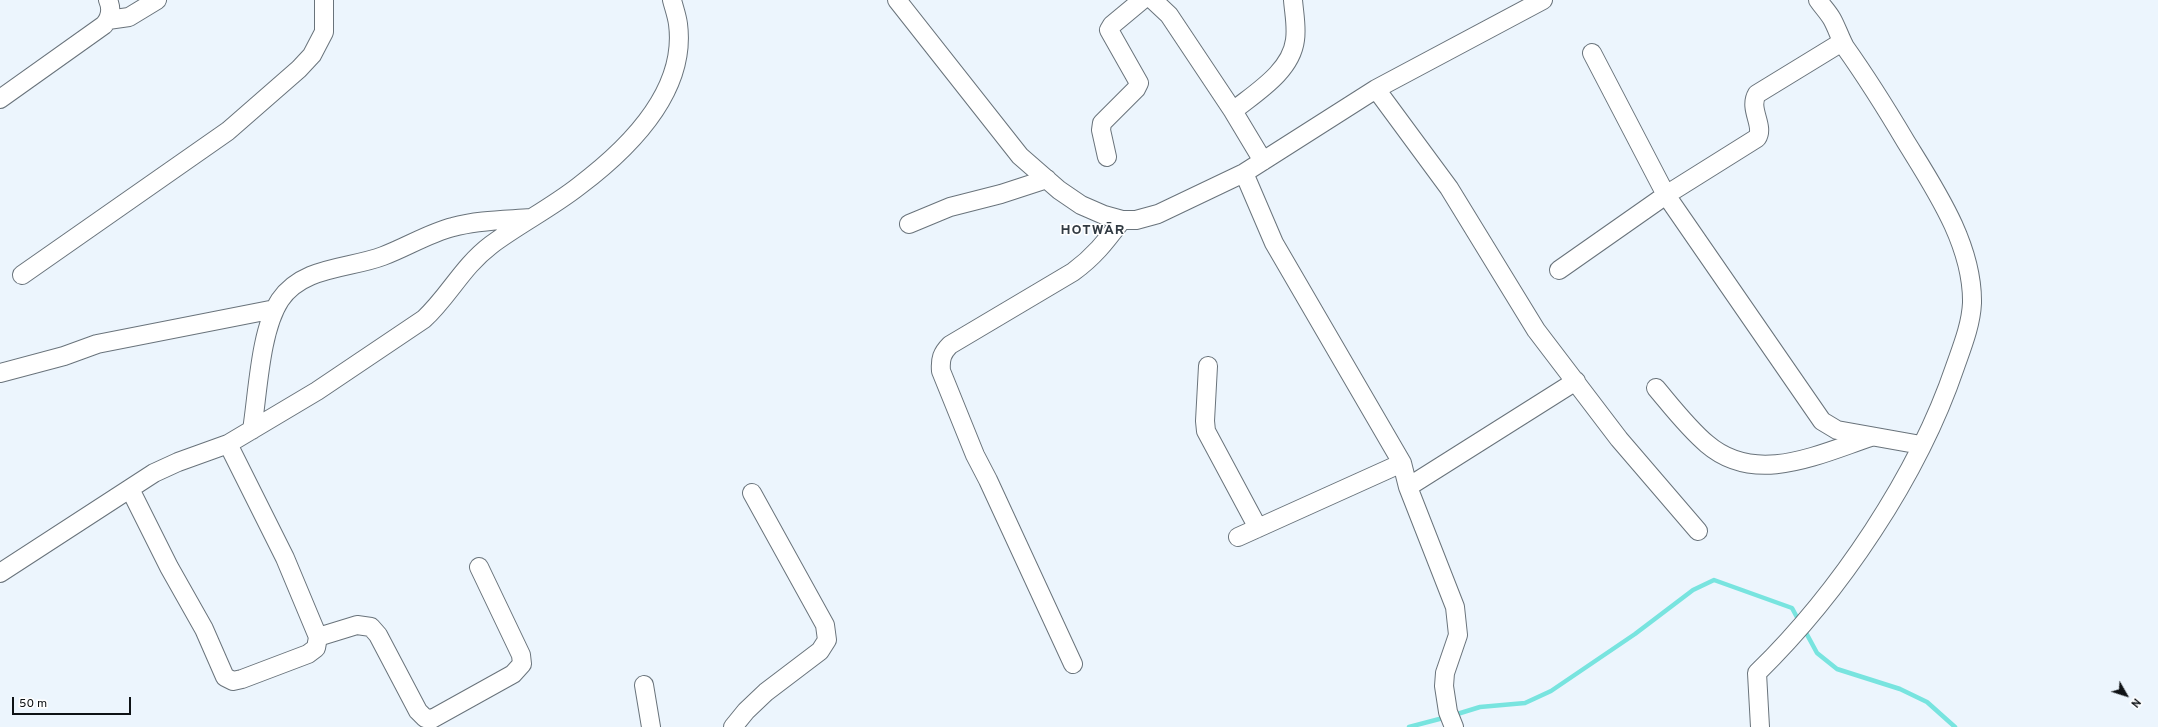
<!DOCTYPE html>
<meta charset="utf-8">
<style>
body{margin:0}
#map{position:relative;width:2158px;height:727px;overflow:hidden;background:#ecf5fd;font-family:Overpass,sans-serif}
canvas{display:block}
.north{position:absolute;left:2106px;top:675px;width:40px;height:40px;-webkit-text-stroke:3px #fff;paint-order:stroke;rotate:129deg;font-size:11px;font-weight:700;line-height:16px;text-align:center;color:#0e1215}
.north::after{content:'';display:block;margin:auto;width:14px;height:18px;background:#0e1215;clip-path:polygon(50% 0,100% 100%,50% 72%,0 100%)}
.scale{position:absolute;left:12px;top:697px;width:119px;height:18px;box-sizing:border-box;border:2px solid #0e1215;border-top:0;padding-left:5px;font-size:12px;line-height:14px;white-space:nowrap;color:#0e1215;-webkit-text-stroke:3px #fff;paint-order:stroke}
</style>
<div id="map">
<canvas width="2158" height="727"></canvas>
<div class="north">N</div>
<div class="scale">50 m</div>
</div>
<script>
const ctx = document.querySelector('canvas').getContext('2d');
ctx.lineJoin = 'round';
function strokePath(path, color, width, dash) { ctx.strokeStyle = color; ctx.lineWidth = width; ctx.lineCap = dash ? 'butt' : 'round'; ctx.setLineDash(dash || []); ctx.stroke(path); }
function drawText(font, color, halo, rows, align = 'center') {
  ctx.font = font + ' Overpass,sans-serif'; ctx.lineWidth = 3; ctx.setLineDash([]); ctx.textBaseline = 'middle'; ctx.strokeStyle = halo; ctx.fillStyle = color; for (const [text, x, y, turn = 0] of rows) {
    ctx.save(); ctx.translate(x, y); ctx.rotate((+turn || 0) * Math.PI / 180); ctx.textAlign = isNaN(turn) ? turn : align; if (halo) ctx.strokeText(text, 0, 0); ctx.fillText(text, 0, 0); ctx.restore();
  }
}
const stream = new Path2D(`
 M1804,629L1817,653L1837,669L1900,689L1927,702L1955,727
 M1454,715L1480,707L1525,703L1551,691L1635,634L1693,590L1714,580L1792,608L1799,621
 M1409,727L1447,717`);
const minor = new Path2D(`
 M897,0L1020,156L1059,190L1081,205L1104,215L1122,220H1136L1158,214L1244,173L1376,89L1543,0
 M1153,0L1169,15L1233,111L1263,161
 M108,20L129,17L157,0
 M1592,53L1666,195L1822,421L1837,430L1921,445
 M1376,89L1449,188L1536,330L1619,439L1698,531
 M0,99L104,25C111,17 112,9 108,0
 M1233,111C1255,93 1291,72 1295,40C1297,27 1294,13 1293,0
 M1107,157L1101,130L1102,123L1136,89L1139,83L1109,30L1112,25L1142,0
 M1244,173L1274,243L1402,463L1408,487L1455,607L1458,635L1445,673L1444,686L1448,712L1454,727
 M909,224L950,207L1001,194L1047,179
 M1559,270L1666,195L1757,138C1765,126 1748,109 1757,94L1842,42
 M22,275L228,131L299,69L312,55L324,32V0
 M1208,366L1205,421L1206,431L1258,528
 M0,373L64,356L97,344L275,309
 M1656,388C1672,407 1688,428 1707,444C1756,486 1819,454 1871,437
 M252,430C258,392 260,331 280,300C303,266 349,269 383,256C407,247 429,233 453,227C478,220 505,220 531,218
 M1408,487L1576,381
 M130,489L169,567L204,629L225,677L233,681L242,679L308,654L316,648L318,637L285,558L228,444
 M1238,537L1402,463
 M0,573L154,473L178,462L228,444L317,391L424,319C449,296 462,267 491,245C519,224 551,208 579,186C628,149 687,92 678,24C677,16 674,8 672,0
 M318,637L357,625L371,627L378,635L418,711L425,718L432,719L513,674L522,664L521,655L479,567
 M1073,664L988,480L975,455L941,371C940,359 942,353 950,345L1073,272C1095,256 1106,241 1122,220
 M644,685L651,727
 M733,727L746,711L766,692L820,651L827,640L825,625L752,493
 M1760,727L1757,673C1839,593 1918,476 1955,367C1962,347 1971,325 1972,303C1973,245 1935,189 1906,142C1887,110 1867,78 1845,47C1840,38 1837,28 1832,19C1828,12 1822,6 1818,0`);
const districtNames = [
 ["HOTWĀR",1093,231]
];
strokePath(stream, '#78e4df', 4.5);
strokePath(minor, '#69737b', 20);
strokePath(minor, '#fff', 18);
ctx.letterSpacing = '1px';
drawText('bold 14px', '#313a42', '#fff', districtNames);
ctx.letterSpacing = '0px';
</script>
